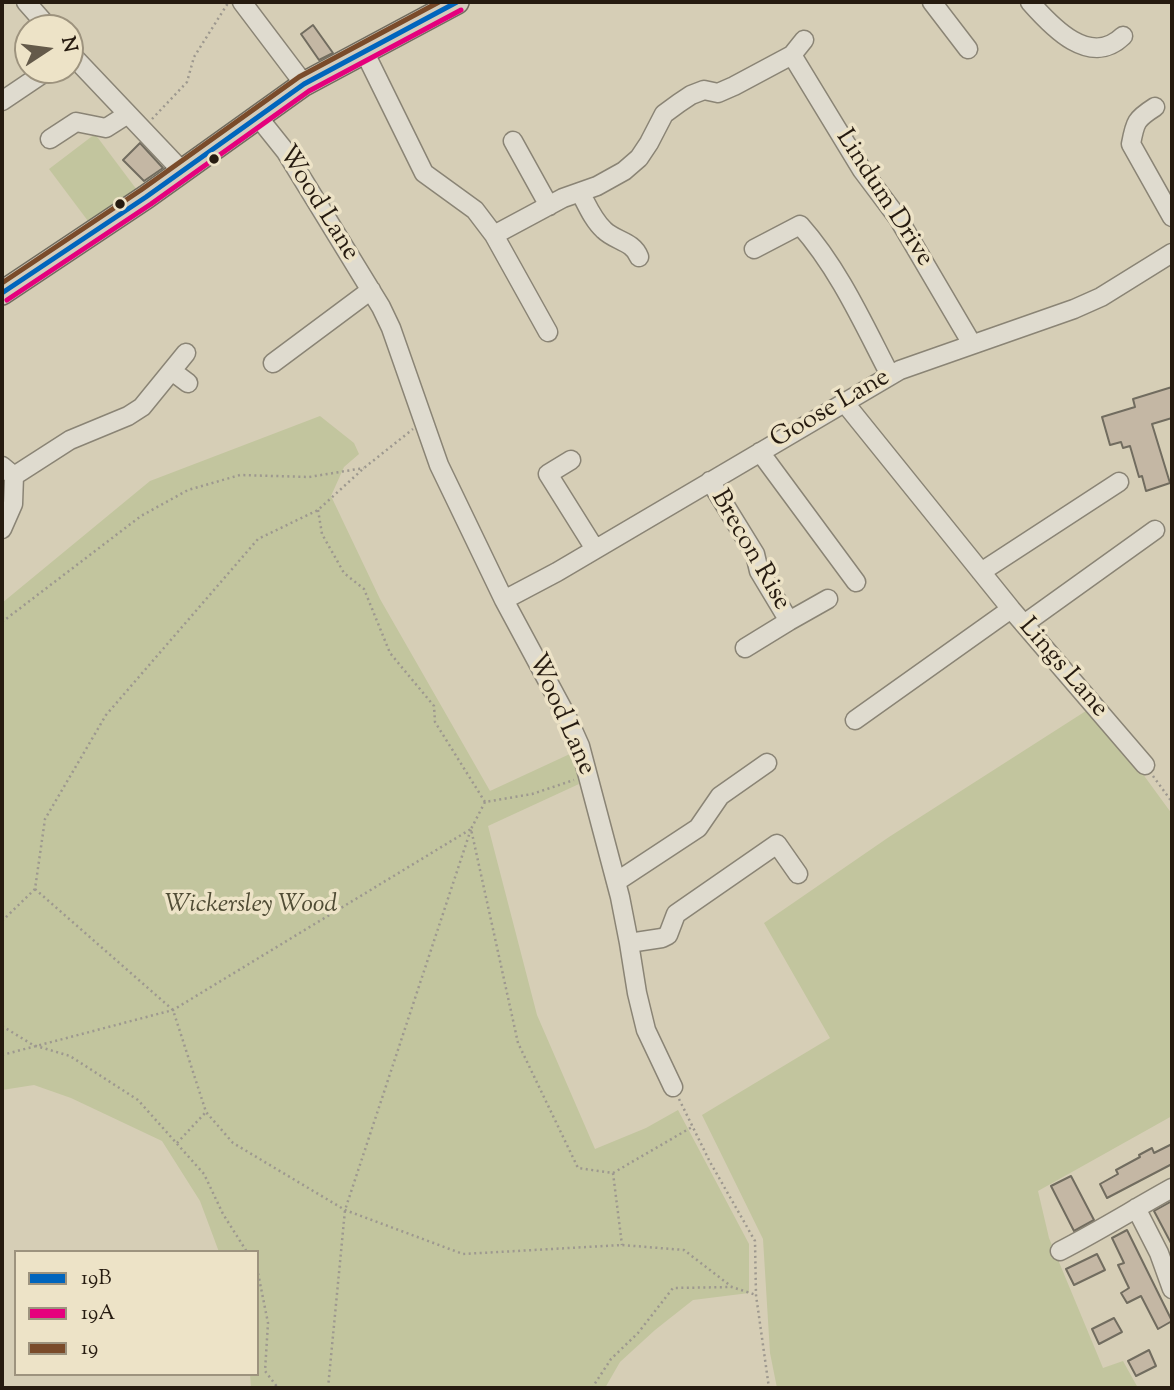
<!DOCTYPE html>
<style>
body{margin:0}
#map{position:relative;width:1174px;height:1390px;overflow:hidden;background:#d6ceb6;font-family:"Sorts Mill Goudy",serif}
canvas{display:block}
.frame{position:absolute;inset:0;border:4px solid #261b10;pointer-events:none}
.legend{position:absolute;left:14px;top:1250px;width:245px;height:126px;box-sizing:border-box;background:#ede3c7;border:2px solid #9d937e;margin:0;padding:9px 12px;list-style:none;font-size:21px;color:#261b10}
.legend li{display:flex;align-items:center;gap:14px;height:35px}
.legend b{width:35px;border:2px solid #9d937e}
.north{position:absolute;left:14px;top:14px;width:70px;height:70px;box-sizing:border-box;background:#ede3c7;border:2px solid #9d937e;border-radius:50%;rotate:77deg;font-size:19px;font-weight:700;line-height:28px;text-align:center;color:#261b10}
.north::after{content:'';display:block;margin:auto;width:24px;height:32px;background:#645a4a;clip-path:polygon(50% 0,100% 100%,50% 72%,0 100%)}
</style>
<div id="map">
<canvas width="1174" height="1390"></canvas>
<div class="frame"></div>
<ul class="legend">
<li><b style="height:9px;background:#0065bd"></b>19B</li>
<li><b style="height:9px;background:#e5007d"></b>19A</li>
<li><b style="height:9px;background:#7a4b2a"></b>19</li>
</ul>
<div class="north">N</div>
</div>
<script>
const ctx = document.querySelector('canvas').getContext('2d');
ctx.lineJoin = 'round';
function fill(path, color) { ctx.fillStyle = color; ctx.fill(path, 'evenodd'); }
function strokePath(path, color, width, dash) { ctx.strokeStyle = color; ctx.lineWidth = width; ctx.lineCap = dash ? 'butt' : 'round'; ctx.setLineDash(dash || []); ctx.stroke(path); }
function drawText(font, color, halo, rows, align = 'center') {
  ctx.font = font + ' "Sorts Mill Goudy",serif'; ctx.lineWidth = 7; ctx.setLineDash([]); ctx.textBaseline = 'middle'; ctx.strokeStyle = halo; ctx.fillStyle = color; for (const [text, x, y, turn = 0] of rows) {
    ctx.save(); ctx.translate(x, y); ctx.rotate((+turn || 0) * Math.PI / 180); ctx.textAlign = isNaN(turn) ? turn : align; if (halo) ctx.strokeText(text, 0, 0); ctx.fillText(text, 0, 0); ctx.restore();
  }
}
const green = new Path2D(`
 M95,134L137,190L91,225L49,169Z
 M320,416L354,443L359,454L344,467L331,496L380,599L490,791L572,753L579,784L488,826L537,1015L595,1149L646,1128L678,1110L749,1244V1293L693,1300L655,1330L620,1362L605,1388H251L250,1374H257V1252H219L200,1201L162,1141L71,1098L34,1085L2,1090V603L150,481Z
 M1089,709L1137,766L1172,814V1116L1038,1191L1049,1238L1103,1368L1123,1361L1138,1388H777L770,1353L763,1239L702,1115L830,1038L764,923L889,837Z`);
const building = new Path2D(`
 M313,25L333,53L319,60L301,34Z
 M140,143L163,168L144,181L123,160Z
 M1172,387V418L1152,424L1170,483L1146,491L1142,476L1139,477L1130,446L1123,448L1121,442L1110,445L1102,417L1135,407L1133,399Z
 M1172,1144V1164L1107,1198L1100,1184L1118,1174L1116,1170L1140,1157L1139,1155L1152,1148L1154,1153Z
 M1071,1176L1094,1220L1074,1231L1051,1186Z
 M1172,1201V1245L1154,1211Z
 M1127,1230L1172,1321L1158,1329L1141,1296L1127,1303L1121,1293L1129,1288L1118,1265L1124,1263L1112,1238Z
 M1097,1254L1105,1270L1074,1285L1066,1269Z
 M1114,1318L1122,1332L1099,1344L1092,1329Z
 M1149,1350L1156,1366L1136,1376L1128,1361Z`);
const path = new Path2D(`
 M152,119L187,82L194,57L228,3
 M318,510L322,534L344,573L364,589L390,653L434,706L435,722L485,802L532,794L574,780
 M2,622L141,516L188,490L240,475L309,477L364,468
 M1153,776L1172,802
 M485,802L471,829L518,1043L578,1168L613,1173L692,1127
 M35,889L173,1010L206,1112L233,1143L345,1210L463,1254L622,1245L684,1250L732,1287L756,1295
 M2,921L35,889L45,819L106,715L258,539L318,510L364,468L413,429
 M2,1026L33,1045L70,1056L138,1100L204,1174L223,1214L247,1252
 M2,1055L173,1010L471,829
 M679,1099L710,1162L755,1241L756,1295L769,1388
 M177,1143L206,1112
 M613,1173L622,1245
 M257,1268L268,1323L265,1371L278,1388
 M328,1388L345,1210L471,829
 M592,1388L611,1359L638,1333L673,1288L732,1287`);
const minor = new Path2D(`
 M26,2L49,28
 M242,2L304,84
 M932,2L968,49
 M1030,2C1052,27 1090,68 1123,36
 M364,51L424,173L475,210L494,235L548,332
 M70,53L182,171
 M792,55L862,170L898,218L972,344
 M2,101L48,70
 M1155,107C1136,119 1135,122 1131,144L1172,217
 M258,117L286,152L381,307L391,328L439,465L504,600L567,717L580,746L620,897L629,943L637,993L646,1030L673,1087
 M50,139L76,122L106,128L128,114
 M513,141L549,206
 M580,192C587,205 593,220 604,230C615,241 633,241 639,257
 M494,235L563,198L597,186L624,171L639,158L649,143L664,114L679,103L691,95L704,90L718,93L734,86L792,55L804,40
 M754,249L800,225C839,269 863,323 890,375
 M273,363L371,290
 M172,371L188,383
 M844,402L1011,609L1145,765
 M760,452L856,582
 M571,460L548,474L595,549
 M2,466L14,476L70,440L128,416L142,407L186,353
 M710,481L755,554L759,571L789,621L745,648
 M2,529L13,504L14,476
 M981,572L1119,482
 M504,600L557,572L900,370L1074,309L1101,297L1172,253
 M789,621L828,599
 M1024,624L1155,530
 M855,720L1011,609
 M616,882L698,828L720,796L767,763
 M629,943L662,938L668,935L676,914L777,844L798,874
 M1136,1208L1159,1253L1172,1289
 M1060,1251C1099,1231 1134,1209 1172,1188`);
const major = new Path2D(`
 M2,293L146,197L304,84L457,2`);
const bus1 = new Path2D(`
 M2,293L146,197L304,84L457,2`);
const bus2 = new Path2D(`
 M7,300L151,204L309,91L461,10`);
const bus3 = new Path2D(`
 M2,283L141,190L299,77L439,2`);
const markers = [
 [214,159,6,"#261b10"],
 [120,204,6,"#261b10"]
];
const streetNames = [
 ["Lindum Drive",883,199,57],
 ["Wood Lane",317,204,58],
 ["Goose Lane",831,410,-30],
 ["Brecon Rise",749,551,60],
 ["Lings Lane",1062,669,49],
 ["Wood Lane",560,715,66]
];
const parkNames = [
 ["Wickersley Wood",251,907]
];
fill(green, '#c2c59e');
fill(building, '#c4b7a4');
strokePath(building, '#716c5f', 2);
strokePath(minor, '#8a8475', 21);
strokePath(major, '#716c5f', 26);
strokePath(path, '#9d988f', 2.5, [2, 3.5]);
strokePath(minor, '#dfdbcf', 18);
strokePath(major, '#d3ccbb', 23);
strokePath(bus1, '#0065bd', 5);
strokePath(bus2, '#e5007d', 5);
strokePath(bus3, '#7a4b2a', 5);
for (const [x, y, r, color] of markers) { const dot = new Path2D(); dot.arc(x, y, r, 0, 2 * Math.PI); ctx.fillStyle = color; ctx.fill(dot); strokePath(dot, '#ede3c7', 2.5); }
drawText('26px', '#261b10', '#ede3c7', streetNames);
drawText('italic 26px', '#504c35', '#ede3c7', parkNames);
</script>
